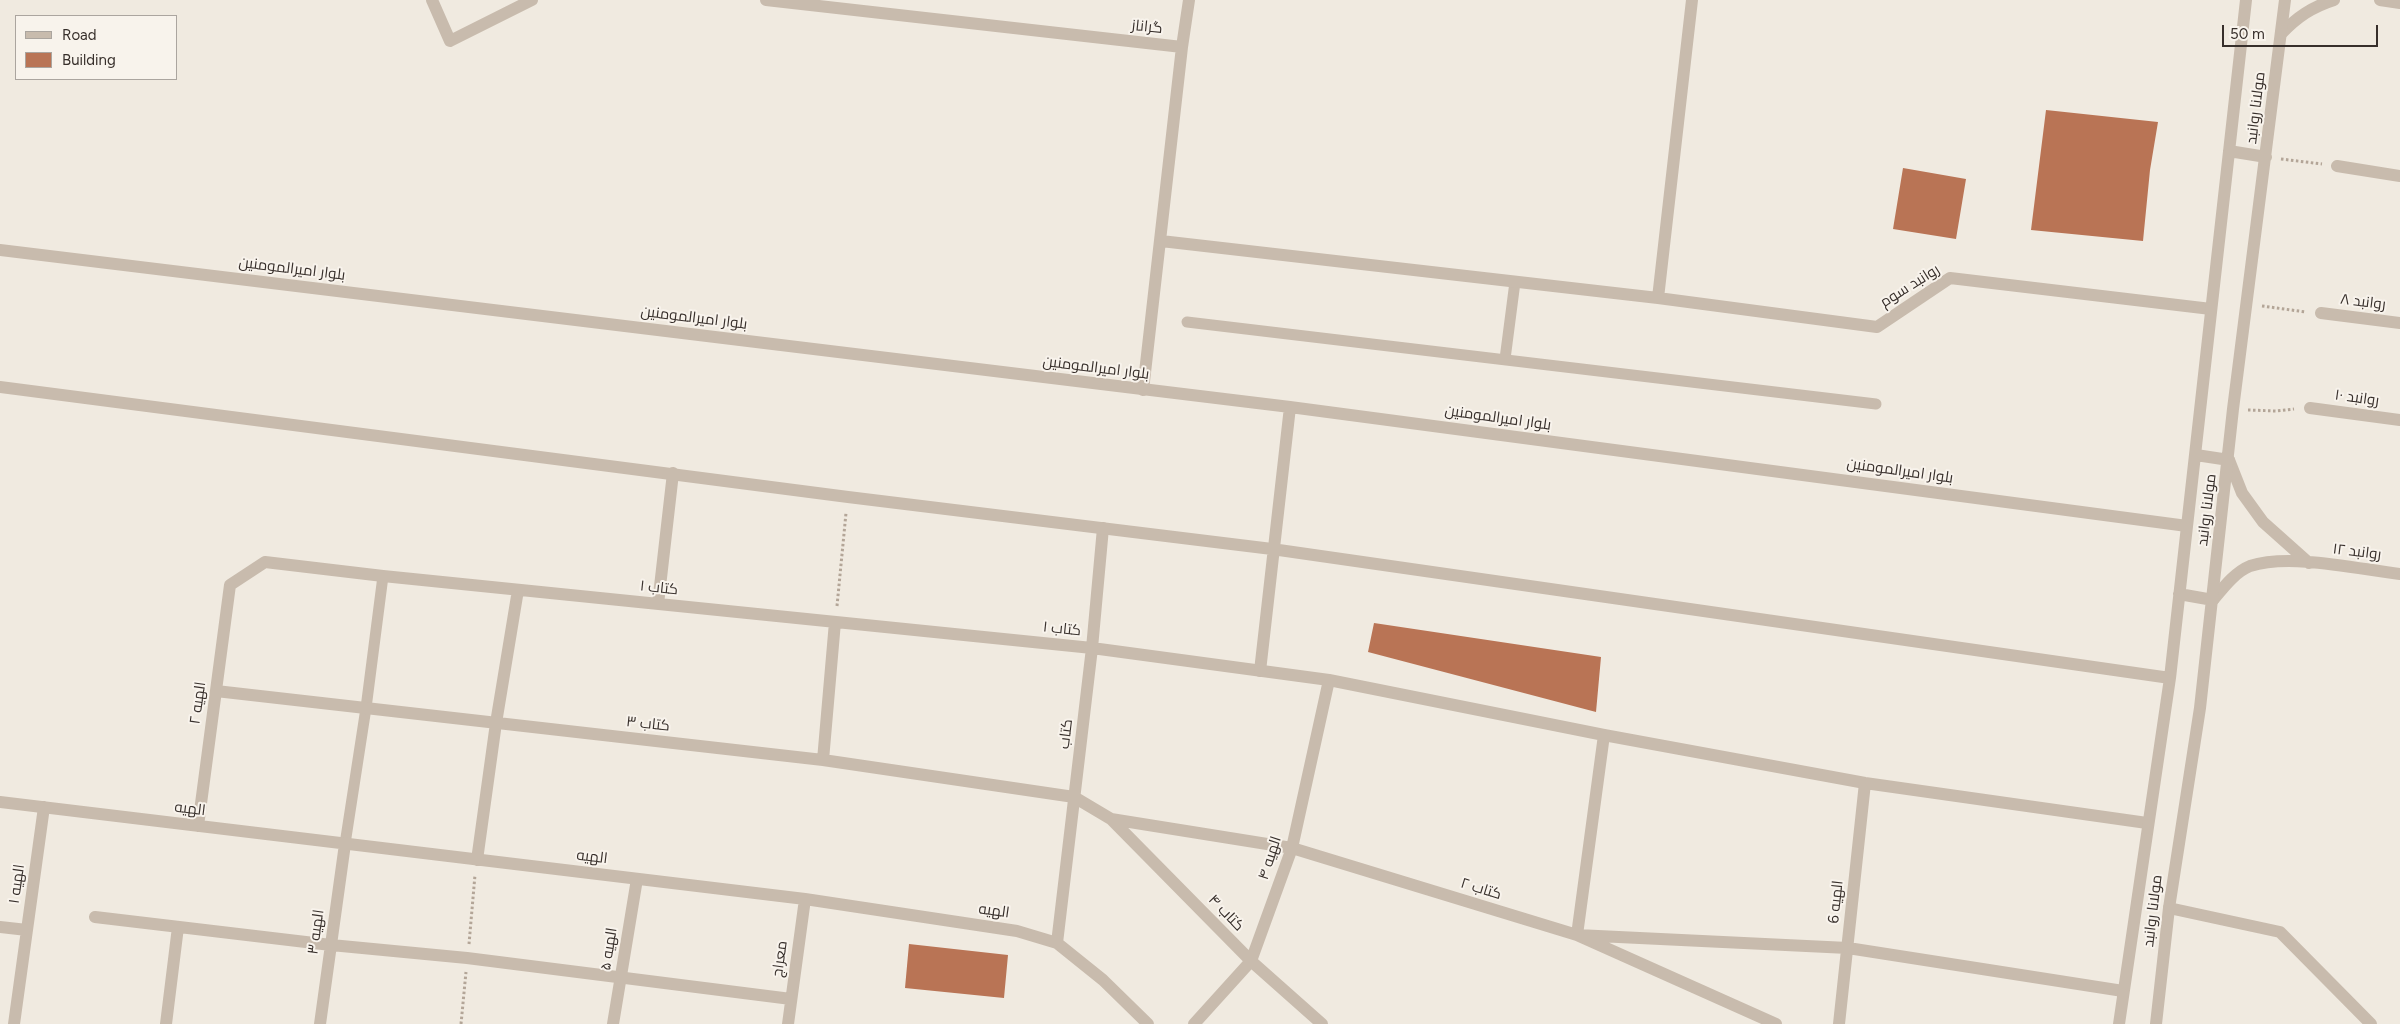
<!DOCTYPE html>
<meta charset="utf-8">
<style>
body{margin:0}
#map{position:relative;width:2400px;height:1024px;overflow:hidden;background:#f0eae0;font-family:Figtree,sans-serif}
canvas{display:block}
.legend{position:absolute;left:15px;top:15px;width:162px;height:65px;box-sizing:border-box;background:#f8f3ec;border:1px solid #aba59f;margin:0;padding:6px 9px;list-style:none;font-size:15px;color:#372f2b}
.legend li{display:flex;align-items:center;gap:10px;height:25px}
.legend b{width:25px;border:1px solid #aba59f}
.scale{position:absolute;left:2222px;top:25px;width:156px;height:22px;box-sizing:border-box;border:2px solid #372f2b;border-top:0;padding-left:6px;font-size:15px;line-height:18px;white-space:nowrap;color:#372f2b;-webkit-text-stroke:4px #f8f3ec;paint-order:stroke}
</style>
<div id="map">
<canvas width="2400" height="1024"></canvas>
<ul class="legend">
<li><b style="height:6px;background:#c8bbad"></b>Road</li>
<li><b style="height:14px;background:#b97455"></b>Building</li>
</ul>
<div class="scale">50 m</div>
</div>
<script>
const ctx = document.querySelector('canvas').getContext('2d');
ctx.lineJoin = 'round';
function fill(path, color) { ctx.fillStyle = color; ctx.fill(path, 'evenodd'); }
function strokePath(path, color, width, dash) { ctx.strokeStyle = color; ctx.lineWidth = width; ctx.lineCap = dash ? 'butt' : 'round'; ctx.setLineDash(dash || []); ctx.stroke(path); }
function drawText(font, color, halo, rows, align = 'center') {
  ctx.font = font + ' Figtree,Cairo,sans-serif'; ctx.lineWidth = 4; ctx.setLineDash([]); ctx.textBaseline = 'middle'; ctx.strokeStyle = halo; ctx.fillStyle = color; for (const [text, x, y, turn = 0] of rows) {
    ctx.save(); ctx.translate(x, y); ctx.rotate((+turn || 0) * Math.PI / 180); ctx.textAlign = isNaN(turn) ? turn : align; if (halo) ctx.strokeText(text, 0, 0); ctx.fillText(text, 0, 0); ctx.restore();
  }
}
const building = new Path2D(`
 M2046,110L2158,122L2150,170L2143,241L2031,230Z
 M1903,168L1966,179L1956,239L1893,229Z
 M1374,623L1601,657L1596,712L1368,652Z
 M909,944L1008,955L1004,998L905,988Z`);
const path = new Path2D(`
 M2281,159L2322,164
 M2262,306L2306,312
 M2248,410L2276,411L2294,409
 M837,606L846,513
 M469,944L475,875
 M461,1024L466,972`);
const service = new Path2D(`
 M1187,322L1876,404
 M1505,359L1515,282
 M345,844L366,708L383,576`);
const minor = new Path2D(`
 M432,0L450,41L532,0
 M766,0L1182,47L1143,390
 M2380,0L2400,3
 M2281,34C2297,17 2312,7 2334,0
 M1182,47L1189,0
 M2337,166L2400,176
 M1161,241L1658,298L1877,327L1950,278L2211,309
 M1658,298L1692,0
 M2321,313L2400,323
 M2310,408L2400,420
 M2229,460L2242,493L2263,522L2309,563
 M2213,600C2223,588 2235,572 2250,566C2290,553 2358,569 2400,574
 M658,604L673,473
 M216,691L823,760L1074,797L1111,819L1251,961L1322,1024
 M1604,735L1577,935L1776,1024
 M823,760L835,622
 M0,802L805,899L1017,931L1057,943L1103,980L1148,1024
 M1111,819L1292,848L1577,935L1848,948L2123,991
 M198,826L230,585L265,562L383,576L1092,648L1329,680L1604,735L1865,783L2147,823
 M477,860L496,723L518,590
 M2169,908L2280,932L2371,1024
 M95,917L331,945L467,958L791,999
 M0,927L27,930
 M1057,943L1092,648L1103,528
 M14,1024L44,807
 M166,1024L178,927
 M320,1024L345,844
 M613,1024L637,879
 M788,1024L805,899
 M1194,1024L1251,961L1292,848L1329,680
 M1839,1024L1865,783`);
const tertiary = new Path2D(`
 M2229,151L2266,157
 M0,250L1290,407L2187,526
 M0,387L848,497L1272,549L2170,678
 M2196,455L2229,460
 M2179,594L2213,600
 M1260,671L1290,407
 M2119,1024L2170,678L2246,0
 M2156,1024L2169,908L2200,708L2233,409L2285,0`);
const streetNames = [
 ["گراناز",1147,27,6],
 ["مولانا روانبد",2256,108,-83],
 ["بلوار امیرالمومنین",292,269,7],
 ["روانبد سوم",1910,286,-32],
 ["روانبد ۸",2363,302,7],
 ["بلوار امیرالمومنین",694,318,7],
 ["بلوار امیرالمومنین",1096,368,7],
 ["روانبد ۱۰",2357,398,8],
 ["بلوار امیرالمومنین",1498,418,8],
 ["بلوار امیرالمومنین",1900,471,8],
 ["مولانا روانبد",2207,510,-83],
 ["روانبد ۱۲",2357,552,7],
 ["کتاب ۱",659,588,6],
 ["کتاب ۱",1062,629,6],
 ["الهیه ۲",198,703,-82],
 ["کتاب ۳",648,724,6],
 ["کتاب",1066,734,-83],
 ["الهیه",190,809,7],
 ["الهیه",592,857,7],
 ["الهیه ۴",1270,858,-72],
 ["الهیه ۱",17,884,-82],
 ["کتاب ۲",1481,889,17],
 ["الهیه 6",1836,902,-84],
 ["الهیه",994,911,8],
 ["مولانا روانبد",2153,911,-83],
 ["کتاب ۴",1226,913,46],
 ["الهیه ۳",316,932,-82],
 ["الهیه ۵",609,949,-81],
 ["معراج",780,959,-82]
];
fill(building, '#b97455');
strokePath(path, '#b3a597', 3, [2.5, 2.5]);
strokePath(service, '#c8bbad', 11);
strokePath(minor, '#c8bbad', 12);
strokePath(tertiary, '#c8bbad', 12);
drawText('15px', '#372f2b', '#f8f3ec', streetNames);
</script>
